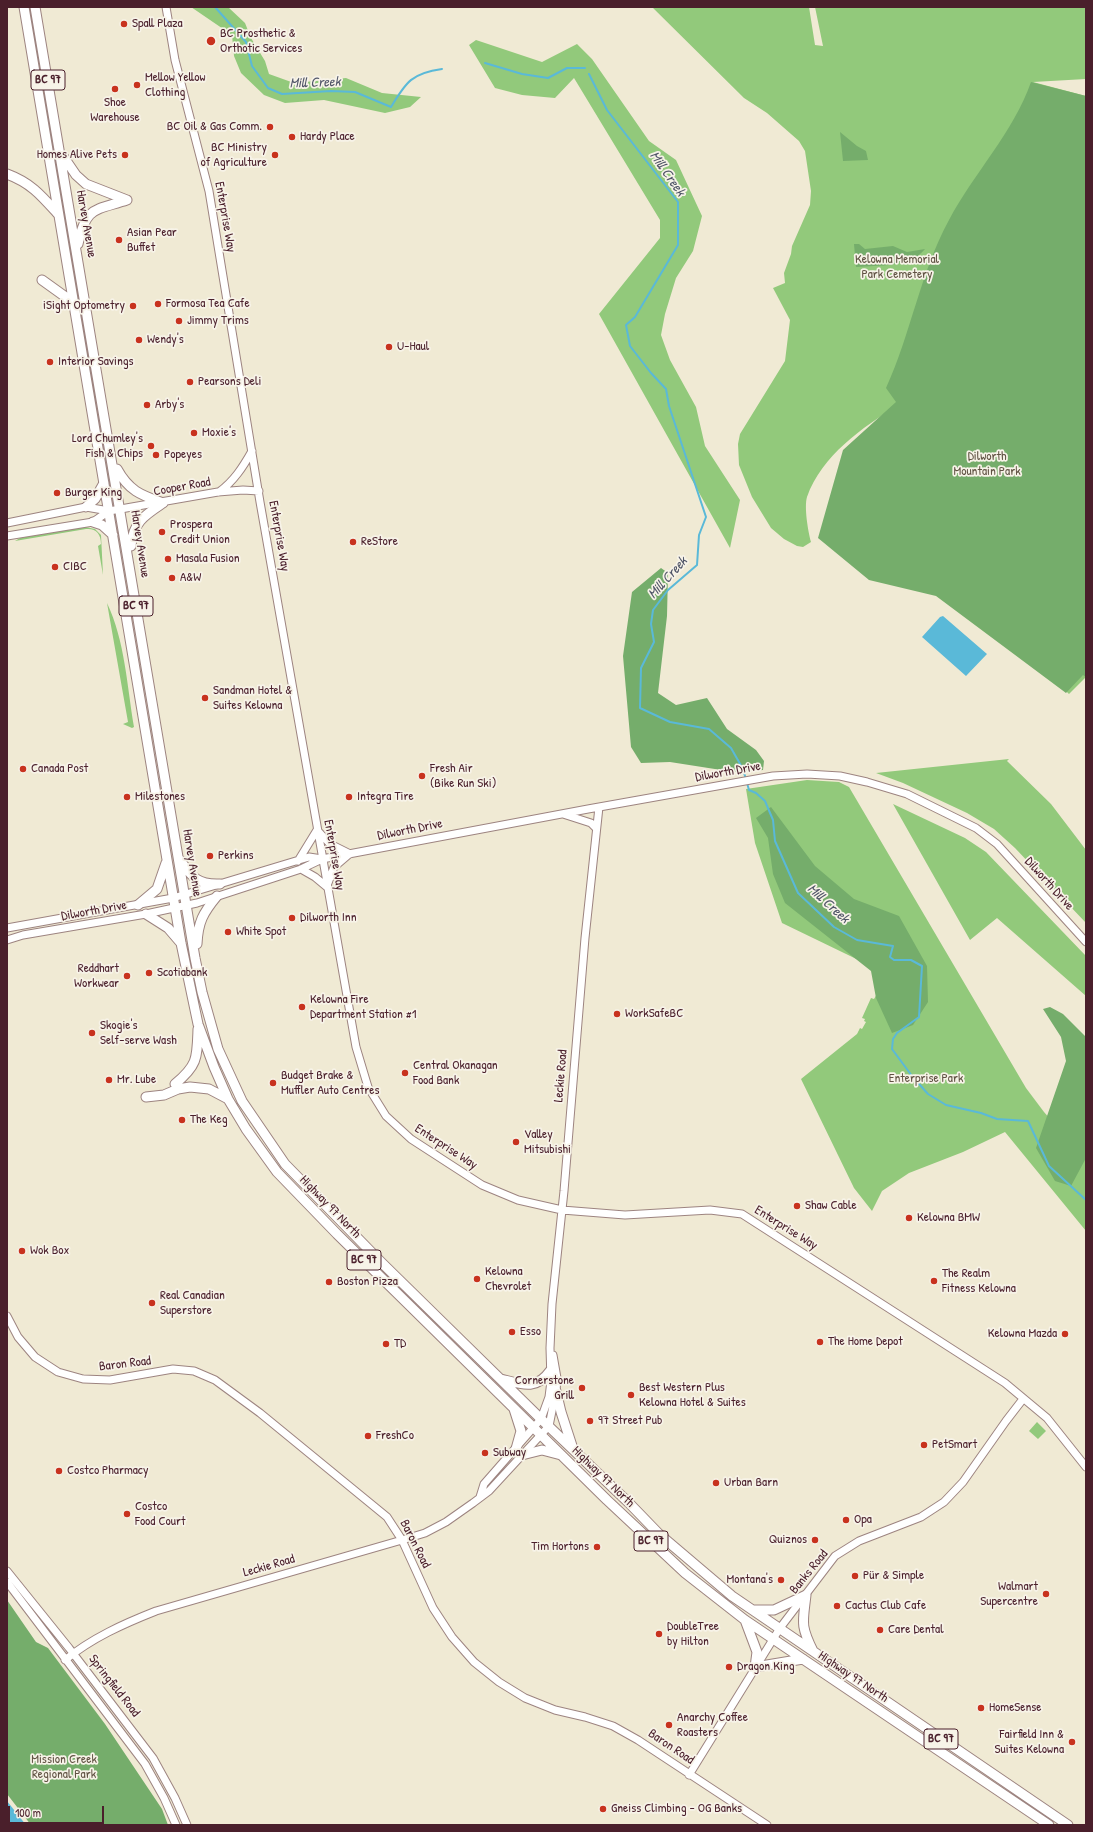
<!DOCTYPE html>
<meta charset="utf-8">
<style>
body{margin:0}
#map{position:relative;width:1093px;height:1832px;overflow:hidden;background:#f0ead4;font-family:"Patrick Hand",sans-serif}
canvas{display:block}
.frame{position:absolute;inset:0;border:8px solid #4a1f2b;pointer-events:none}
.scale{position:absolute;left:8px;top:1806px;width:96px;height:18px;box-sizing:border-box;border:2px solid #4a1f2b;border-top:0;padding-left:5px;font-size:12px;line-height:14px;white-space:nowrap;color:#4a1f2b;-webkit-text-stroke:3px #f7f3e8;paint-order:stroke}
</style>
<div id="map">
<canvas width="1093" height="1832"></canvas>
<div class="frame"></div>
<div class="scale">100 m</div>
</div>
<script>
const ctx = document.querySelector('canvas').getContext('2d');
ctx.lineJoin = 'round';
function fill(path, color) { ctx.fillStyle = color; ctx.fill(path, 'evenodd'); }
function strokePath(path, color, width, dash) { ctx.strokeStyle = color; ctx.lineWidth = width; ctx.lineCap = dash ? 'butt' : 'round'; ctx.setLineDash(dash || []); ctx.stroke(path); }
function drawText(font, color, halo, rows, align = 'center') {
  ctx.font = font + ' "Patrick Hand",sans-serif'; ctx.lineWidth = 3.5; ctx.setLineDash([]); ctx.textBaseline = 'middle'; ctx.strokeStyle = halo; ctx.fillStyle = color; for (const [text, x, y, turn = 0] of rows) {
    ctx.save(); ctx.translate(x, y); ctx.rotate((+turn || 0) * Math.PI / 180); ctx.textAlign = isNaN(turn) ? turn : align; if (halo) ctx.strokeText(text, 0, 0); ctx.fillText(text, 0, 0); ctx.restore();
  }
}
const green = new Path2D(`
 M191,7H228L245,23L251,38L265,61L269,74L294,83L346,78L382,93L421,97L410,107L385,113L324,100L285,103L264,95L241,73L234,56L232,35Z
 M652,7H809L815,45L823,46L815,7H1086V79L1033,82L1086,96V677L1069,694L916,547L898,405C862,428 822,455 807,497C804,507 808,531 811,542L803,547L797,546L784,539L771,528L752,497L739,465L738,444L740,434L785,361L790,320L773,288L785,283L784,273L791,254L792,246L810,205L811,191L805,151L799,141L767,113L744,98Z
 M476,40L542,62L577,44L592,59L649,141L676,160L702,216L693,251L676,278L665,314L661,335L670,360L696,407L705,446L740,500L730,548L599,314L660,238V220L574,78L555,98L522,95L495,88L469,45Z
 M85,527L95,529L101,535L103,575L98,546L101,544C101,534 96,528 86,529L15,541L20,538Z
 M107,603C125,641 127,686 134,727L132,728L123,724L128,722Z
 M1009,759L1007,761L1051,804L1086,850V923L1015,848L994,829L967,813L903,783L876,773Z
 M807,780L839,782L849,787L1026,1088L1044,1112L1086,1160V1231L1005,1132L963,1152L909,1173L882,1191L872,1211L854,1188L801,1079L857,1034L860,1028L862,1029L866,1022L864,1021L865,1019L862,1018L871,998L874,999L882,985L875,968L782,923L755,843L746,789Z
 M893,804L965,838L986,852L1086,956V996L997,918L970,940Z
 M1037,1422L1046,1431L1038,1439L1029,1431Z`);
const forest = new Path2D(`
 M1031,82L1086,96V677L1083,675L1066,693L936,596L869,580L818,538L843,450L896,402L886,388C911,334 920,273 949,220C974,173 1013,133 1031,82Z
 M840,132L857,146L866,151L868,160L843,161Z
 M854,244H859L865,249L893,246L907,252L925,249C910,268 878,265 856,267Z
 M661,568L668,573L667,616L658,693L676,705L707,698L727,729L756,750L764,761L763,770L734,772L670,762L641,763L631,747L623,656L632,592Z
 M771,807L815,866L854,899L899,916L927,966L928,1002L913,1025L892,1033L876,998L871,971L785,903L773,874L768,838L756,818Z
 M1050,1007L1063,1014L1086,1037V1158L1071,1186L1055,1181L1036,1148L1066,1061L1061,1037L1043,1009Z
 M7,1600L36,1642L48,1648L105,1724L162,1809L168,1825H31L7,1794Z`);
const water = new Path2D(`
 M943,616L987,654L966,676L922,637L940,617Z
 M7,1801L26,1825H7Z`);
const stream = new Path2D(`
 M215,7L246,42L252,66L268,88L282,94L331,91L355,92L391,107C406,82 412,73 442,69
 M485,63L522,74L548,78L567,68H585
 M589,74L607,110L678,202V245L635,317L626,325L630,346L651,373L666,389L669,406L706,517L699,535L697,565L668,590L653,610L651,624L654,642L641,668L640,708L670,722L709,729L731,748L743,769L749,790L756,793L765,801L773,820L775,841L798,893L834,927L857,940L893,946L890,957L894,960H911L922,966L919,1017L897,1033L893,1039L892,1049L912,1076L928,1094L946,1105L981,1113L997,1119L1028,1121L1049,1166L1086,1200`);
const secondary = new Path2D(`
 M166,7L175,60L209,191L260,502L356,1047L368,1087L386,1116L411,1139L482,1185L518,1200L562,1210L625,1215L710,1210L742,1214L1005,1383L1047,1418L1086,1467
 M219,492C234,481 243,467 252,451
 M7,523L86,507L109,511L218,492L243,490L259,491
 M7,536L93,522L109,511
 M563,814L591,823L596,828
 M318,831L330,844L350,854
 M298,861L317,830
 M301,869L315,877L327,887
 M328,883L334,867L348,855
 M7,928L173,898L309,857L322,859L588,809L773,776L807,774L840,776L867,782L907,794L976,828L997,844L1086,942
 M7,940L23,935L146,914L197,903L301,869L322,859
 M7,1316L18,1337L35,1357L58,1372L83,1379L110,1380L173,1369L194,1371L215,1380L260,1413L387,1517L402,1540L433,1608L452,1637L474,1662L499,1682L525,1698L555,1710L585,1717L613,1726L638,1740L767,1825
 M480,1497L484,1484L541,1419L549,1397L551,1381L550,1348L552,1304L564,1191L585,938L599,807
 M7,1571L69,1648L153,1758L175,1798L187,1825
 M7,1582L145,1764L164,1798L176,1825
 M65,1660C92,1638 123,1624 156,1611L402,1540L425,1533L446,1522L473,1503L489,1491L549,1426L556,1391L557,1378L553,1355
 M689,1775L780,1628L835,1556L859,1541L921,1517L944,1502L963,1482L1006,1421L1023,1399`);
const highway = new Path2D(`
 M24,7L181,943L198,1024L214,1067L228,1099L246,1129L277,1172L337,1234L607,1500L685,1573L745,1620L1049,1825
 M35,7L195,958L202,992L218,1049L242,1101L285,1164L382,1263L541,1419L629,1503L659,1534L732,1596L1068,1825
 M63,156L76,175L86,184L127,200
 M7,174C31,183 41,195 58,214
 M78,244C86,207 93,211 127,200
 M42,280L74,303
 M117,469C129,491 141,495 163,503
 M86,507L95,499L104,483
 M93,522L102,525L113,535
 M131,546C133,522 145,515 163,503
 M180,860C192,877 197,885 220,884
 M138,905L157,889L166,863
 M146,914L168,928L180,942
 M197,944C198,922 203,913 217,896
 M175,1084C198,1065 197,1058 198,1029
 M146,1097L164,1095L178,1089L190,1087L209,1089L228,1099
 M501,1379C521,1384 536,1391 550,1371
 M556,1391L561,1412L573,1449
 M514,1409L521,1431L516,1449
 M522,1455L542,1450L561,1455
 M806,1595C803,1622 800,1625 813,1651
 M753,1610H774L806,1595
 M745,1620L757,1652L755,1667L803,1659`);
const markers = [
 [124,24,4,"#c8321e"],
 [211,41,5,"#c8321e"],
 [137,85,4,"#c8321e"],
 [115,89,4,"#c8321e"],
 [270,127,4,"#c8321e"],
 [292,137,4,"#c8321e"],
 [125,155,4,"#c8321e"],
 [275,155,4,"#c8321e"],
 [119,240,4,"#c8321e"],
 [158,304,4,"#c8321e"],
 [133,306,4,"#c8321e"],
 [179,321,4,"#c8321e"],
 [139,340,4,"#c8321e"],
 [389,347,4,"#c8321e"],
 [50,362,4,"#c8321e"],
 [190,382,4,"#c8321e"],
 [147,405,4,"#c8321e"],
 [194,433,4,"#c8321e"],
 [151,446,4,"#c8321e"],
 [156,455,4,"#c8321e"],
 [57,493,4,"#c8321e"],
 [162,532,4,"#c8321e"],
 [353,542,4,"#c8321e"],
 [168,559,4,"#c8321e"],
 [55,567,4,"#c8321e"],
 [172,578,4,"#c8321e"],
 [205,698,4,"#c8321e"],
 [23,769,4,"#c8321e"],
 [422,776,4,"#c8321e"],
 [127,797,4,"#c8321e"],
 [349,797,4,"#c8321e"],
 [210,856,4,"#c8321e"],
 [292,918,4,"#c8321e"],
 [228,932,4,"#c8321e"],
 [149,973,4,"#c8321e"],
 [127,976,4,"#c8321e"],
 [302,1007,4,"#c8321e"],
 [617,1014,4,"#c8321e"],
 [92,1033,4,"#c8321e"],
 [405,1073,4,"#c8321e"],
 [109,1080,4,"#c8321e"],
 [273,1083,4,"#c8321e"],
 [182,1120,4,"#c8321e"],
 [516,1142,4,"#c8321e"],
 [797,1206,4,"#c8321e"],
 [909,1218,4,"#c8321e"],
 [22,1251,4,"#c8321e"],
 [477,1279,4,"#c8321e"],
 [934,1281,4,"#c8321e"],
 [329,1282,4,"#c8321e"],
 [152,1303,4,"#c8321e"],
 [512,1332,4,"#c8321e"],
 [1065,1334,4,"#c8321e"],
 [820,1342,4,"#c8321e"],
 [386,1344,4,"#c8321e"],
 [582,1388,4,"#c8321e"],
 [631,1395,4,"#c8321e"],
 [590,1421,4,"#c8321e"],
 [368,1436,4,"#c8321e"],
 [924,1445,4,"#c8321e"],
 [485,1453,4,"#c8321e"],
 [59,1471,4,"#c8321e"],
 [716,1483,4,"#c8321e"],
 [127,1514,4,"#c8321e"],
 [846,1520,4,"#c8321e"],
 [815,1540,4,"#c8321e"],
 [597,1547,4,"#c8321e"],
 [855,1576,4,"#c8321e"],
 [781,1580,4,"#c8321e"],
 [1046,1594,4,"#c8321e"],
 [837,1606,4,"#c8321e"],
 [880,1630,4,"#c8321e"],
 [659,1634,4,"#c8321e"],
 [729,1667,4,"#c8321e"],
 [981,1708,4,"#c8321e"],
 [669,1725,4,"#c8321e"],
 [1072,1742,4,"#c8321e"],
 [603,1809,4,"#c8321e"]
];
const shields = [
 [48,80,34],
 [136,606,34],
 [364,1260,34],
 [651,1541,34],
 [941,1739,34]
];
const shieldNames = [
 ["BC 97",48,80],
 ["BC 97",136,606],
 ["BC 97",364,1260],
 ["BC 97",651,1541],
 ["BC 97",941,1739]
];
const poiNames = [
 ["Spall Plaza",132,24],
 ["BC Prosthetic &",220,34],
 ["Orthotic Services",220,49],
 ["Mellow Yellow",145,78],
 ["Clothing",145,93],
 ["Shoe",115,103,"center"],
 ["Warehouse",115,118,"center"],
 ["BC Oil & Gas Comm.",262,127,"right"],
 ["Hardy Place",300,137],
 ["BC Ministry",267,148,"right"],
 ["of Agriculture",267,163,"right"],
 ["Homes Alive Pets",117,155,"right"],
 ["Asian Pear",127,233],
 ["Buffet",127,248],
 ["Formosa Tea Cafe",166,304],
 ["iSight Optometry",125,306,"right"],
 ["Jimmy Trims",187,321],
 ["Wendy's",147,340],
 ["U-Haul",397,347],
 ["Interior Savings",58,362],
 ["Pearsons Deli",198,382],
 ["Arby's",155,405],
 ["Moxie's",202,433],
 ["Lord Chumley's",143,439,"right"],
 ["Fish & Chips",143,454,"right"],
 ["Popeyes",164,455],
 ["Burger King",65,493],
 ["Prospera",170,525],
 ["Credit Union",170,540],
 ["ReStore",361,542],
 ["Masala Fusion",176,559],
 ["CIBC",63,567],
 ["A&W",180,578],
 ["Sandman Hotel &",213,691],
 ["Suites Kelowna",213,706],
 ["Canada Post",31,769],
 ["Fresh Air",430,769],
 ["(Bike Run Ski)",430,784],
 ["Milestones",135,797],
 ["Integra Tire",357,797],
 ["Perkins",218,856],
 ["Dilworth Inn",300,918],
 ["White Spot",236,932],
 ["Reddhart",119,969,"right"],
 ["Workwear",119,984,"right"],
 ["Scotiabank",157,973],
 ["Kelowna Fire",310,1000],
 ["Department Station #1",310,1015],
 ["WorkSafeBC",625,1014],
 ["Skogie's",100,1026],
 ["Self-serve Wash",100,1041],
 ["Central Okanagan",413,1066],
 ["Food Bank",413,1081],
 ["Budget Brake &",281,1076],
 ["Muffler Auto Centres",281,1091],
 ["Mr. Lube",117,1080],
 ["The Keg",190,1120],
 ["Valley",524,1135],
 ["Mitsubishi",524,1150],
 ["Shaw Cable",805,1206],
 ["Kelowna BMW",917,1218],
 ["Wok Box",30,1251],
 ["Kelowna",485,1272],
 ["Chevrolet",485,1287],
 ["The Realm",942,1274],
 ["Fitness Kelowna",942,1289],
 ["Boston Pizza",337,1282],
 ["Real Canadian",160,1296],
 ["Superstore",160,1311],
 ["Esso",520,1332],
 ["Kelowna Mazda",1057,1334,"right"],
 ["The Home Depot",828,1342],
 ["TD",394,1344],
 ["Cornerstone",574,1381,"right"],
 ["Grill",574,1396,"right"],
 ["Best Western Plus",639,1388],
 ["Kelowna Hotel & Suites",639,1403],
 ["97 Street Pub",598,1421],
 ["FreshCo",376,1436],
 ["PetSmart",932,1445],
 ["Subway",493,1453],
 ["Costco Pharmacy",67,1471],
 ["Urban Barn",724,1483],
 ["Costco",135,1507],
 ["Food Court",135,1522],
 ["Opa",854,1520],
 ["Quiznos",807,1540,"right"],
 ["Tim Hortons",589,1547,"right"],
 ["Pür & Simple",863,1576],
 ["Montana's",773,1580,"right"],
 ["Walmart",1038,1587,"right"],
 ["Supercentre",1038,1602,"right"],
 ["Cactus Club Cafe",845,1606],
 ["DoubleTree",667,1627],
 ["by Hilton",667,1642],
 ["Care Dental",888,1630],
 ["Dragon King",737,1667],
 ["HomeSense",989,1708],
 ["Anarchy Coffee",677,1718],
 ["Roasters",677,1733],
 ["Fairfield Inn &",1064,1735,"right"],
 ["Suites Kelowna",1064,1750,"right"],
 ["Gneiss Climbing - OG Banks",611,1809]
];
const streetNames = [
 ["Enterprise Way",225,217,80],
 ["Harvey Avenue",86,224,80],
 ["Cooper Road",182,487,-10],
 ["Enterprise Way",279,536,80],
 ["Harvey Avenue",140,544,81],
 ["Dilworth Drive",728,772,-10],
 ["Dilworth Drive",410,830,-11],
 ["Enterprise Way",334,855,80],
 ["Harvey Avenue",192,863,81],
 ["Dilworth Drive",1049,884,48],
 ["Dilworth Drive",94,911,-10],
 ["Leckie Road",561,1076,-85],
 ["Enterprise Way",446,1147,33],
 ["Highway 97 North",330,1207,46],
 ["Enterprise Way",786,1228,32],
 ["Baron Road",125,1364,-7],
 ["Highway 97 North",603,1477,44],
 ["Baron Road",415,1544,63],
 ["Leckie Road",269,1566,-16],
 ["Banks Road",809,1572,-51],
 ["Highway 97 North",853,1677,34],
 ["Springfield Road",114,1686,52],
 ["Baron Road",671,1747,34]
];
const parkNames = [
 ["Kelowna Memorial",897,260],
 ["Park Cemetery",897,275],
 ["Dilworth",987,457],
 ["Mountain Park",987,472],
 ["Enterprise Park",926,1079],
 ["Mission Creek",64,1760],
 ["Regional Park",64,1775]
];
const waterNames = [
 ["Mill Creek",315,83,-2],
 ["Mill Creek",667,174,55],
 ["Mill Creek",668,578,-48],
 ["Mill Creek",828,904,42]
];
fill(green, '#92c97b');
fill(forest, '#75ad6b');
fill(water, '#5ab9d8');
strokePath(stream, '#5ab9d8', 2);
strokePath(secondary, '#9d8480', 9);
strokePath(highway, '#9d8480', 11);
strokePath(secondary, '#fff', 7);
strokePath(highway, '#fff', 9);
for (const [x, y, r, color] of markers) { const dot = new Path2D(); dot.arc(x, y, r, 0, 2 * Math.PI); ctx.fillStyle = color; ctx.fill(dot); strokePath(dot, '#f7f3e8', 1.5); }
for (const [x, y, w] of shields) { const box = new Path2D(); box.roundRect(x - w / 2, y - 10, w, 20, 3); ctx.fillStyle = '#f7f3e8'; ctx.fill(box); strokePath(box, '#4a1f2b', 1); }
drawText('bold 12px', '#4a1f2b', null, shieldNames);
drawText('13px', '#4a1f2b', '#f7f3e8', poiNames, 'left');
drawText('13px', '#4a1f2b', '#f7f3e8', streetNames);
drawText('13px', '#605243', '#f7f3e8', parkNames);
drawText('italic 14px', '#505568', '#f7f3e8', waterNames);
</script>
